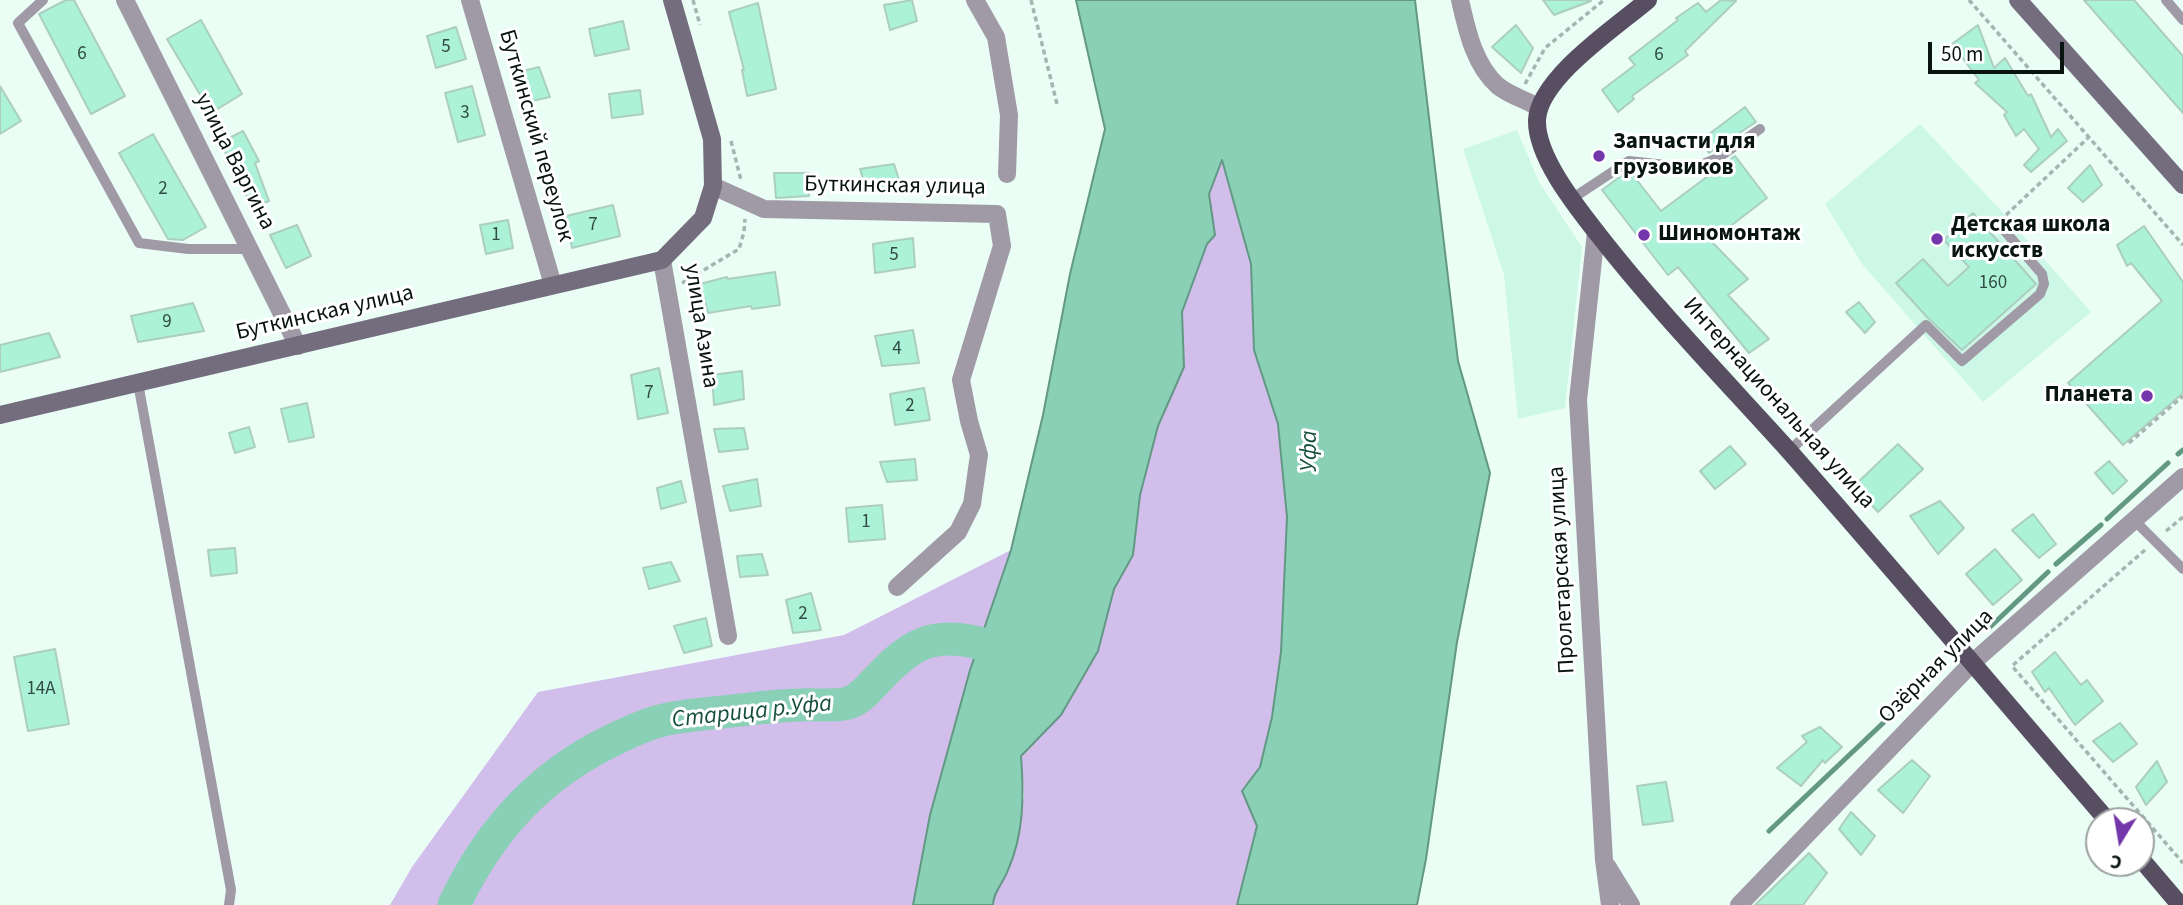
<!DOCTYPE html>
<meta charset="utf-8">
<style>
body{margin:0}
#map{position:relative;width:2183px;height:905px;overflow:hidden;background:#eafef6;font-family:"Source Sans 3",sans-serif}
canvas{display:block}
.north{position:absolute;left:2085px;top:807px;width:70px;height:70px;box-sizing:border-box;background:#fff;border:2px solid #9ca19f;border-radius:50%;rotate:191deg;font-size:19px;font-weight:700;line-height:28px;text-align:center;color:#081410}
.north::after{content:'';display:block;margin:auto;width:24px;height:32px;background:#7436ab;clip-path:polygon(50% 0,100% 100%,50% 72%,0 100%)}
.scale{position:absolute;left:1928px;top:42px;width:136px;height:32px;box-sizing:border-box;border:4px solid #081410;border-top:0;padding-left:9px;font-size:21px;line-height:24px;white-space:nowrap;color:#081410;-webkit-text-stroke:5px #fff;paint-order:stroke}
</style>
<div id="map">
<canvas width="2183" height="905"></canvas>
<div class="north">С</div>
<div class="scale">50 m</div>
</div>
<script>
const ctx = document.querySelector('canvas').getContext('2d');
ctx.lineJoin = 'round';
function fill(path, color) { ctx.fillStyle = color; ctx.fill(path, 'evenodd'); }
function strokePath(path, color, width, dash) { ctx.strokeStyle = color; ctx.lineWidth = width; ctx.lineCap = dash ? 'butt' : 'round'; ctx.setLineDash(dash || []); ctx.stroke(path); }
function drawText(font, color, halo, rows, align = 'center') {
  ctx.font = font + ' "Source Sans 3",sans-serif'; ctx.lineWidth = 6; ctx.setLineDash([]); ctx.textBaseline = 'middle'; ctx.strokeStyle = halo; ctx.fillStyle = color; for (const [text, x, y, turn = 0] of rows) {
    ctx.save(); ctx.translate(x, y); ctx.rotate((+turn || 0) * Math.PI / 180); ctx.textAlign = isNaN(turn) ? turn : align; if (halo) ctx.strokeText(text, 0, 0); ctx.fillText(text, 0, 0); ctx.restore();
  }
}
const built = new Path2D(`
 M1920,124L2005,215L2091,312L1983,402L1862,264L1825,204Z
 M1517,130L1539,182L1582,247L1565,408L1518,419L1504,275L1463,149Z`);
const green = new Path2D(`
 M1222,159L1251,264L1254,350L1278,424L1287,517L1281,652L1272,717L1260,767L1242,791L1257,826L1237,905H993V899L1009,870L1024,796L1021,756L1061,715L1098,651L1114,589L1133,555L1140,495L1158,426L1184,367L1182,312L1207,244L1215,235L1209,194Z
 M1011,550L970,670L930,815L913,905H390L412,867L538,692L844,635Z`);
const water = new Path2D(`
 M1076,0H1415L1458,361L1490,473L1457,642L1426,859L1417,905H1237L1257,826L1242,791L1260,767L1272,717L1281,652L1287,517L1278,424L1254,350L1251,264L1222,160L1209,194L1215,235L1207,244L1182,312L1184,367L1158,426L1140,495L1133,555L1114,589L1098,651L1061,715L1021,756C1024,795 1024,834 1008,870C1004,882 993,892 993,905H913L930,815L970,670L1011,550L1043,415L1070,274L1105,129Z`);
const stream = new Path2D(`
 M2178,454L2183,450
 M2107,519L2168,463
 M2056,564L2101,525
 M1989,628L2048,572
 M1769,831L1937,672`);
const river = new Path2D(`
 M454,905C489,831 539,775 613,740C631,731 653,721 673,718C701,713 730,712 758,708C772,707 786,705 800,705C816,704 833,707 848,703C861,699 868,689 877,680C910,645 931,631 979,643`);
const building = new Path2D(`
 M66,0H74L125,96L91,114L39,14Z
 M912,0L917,21L890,30L884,5Z
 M1543,0H1590L1591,1L1554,15Z
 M1721,0L1736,1L1685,51L1688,55L1632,96L1634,99L1618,112L1602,90L1635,65L1629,58L1678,20L1676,18L1698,3L1706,12Z
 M2084,0H2134L2183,56V113Z
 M758,3L776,89L747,96L742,70H744L729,12Z
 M201,20L242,94L211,113L167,39Z
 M623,21L629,49L595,56L589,29Z
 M1516,25L1533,48L1521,73L1492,47Z
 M1978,25L1994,68L2005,58L2028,96L2031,94L2051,137L2058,129L2067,141L2031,172L2024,165L2039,149L2024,129L2016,136L2004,115L2007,112L1975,83L1979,80L1952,44Z
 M456,27L466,59L436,68L427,36Z
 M539,67L550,97L523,103L511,74Z
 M0,86L21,121L0,134Z
 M472,86L485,135L458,142L445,93Z
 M640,90L643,114L612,118L609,94Z
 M1745,107L1756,122L1709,153L1700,141Z
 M243,131L259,161L255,163L269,201L250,208L242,182L220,143Z
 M153,134L206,227L183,240L168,239L119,153Z
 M1735,156L1767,198L1711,241L1748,279L1728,295L1769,339L1749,353L1678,267L1668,275L1602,190L1629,170L1661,211Z
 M894,164L901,186L867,192L860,169Z
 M2090,165L2102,185L2083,202L2068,188Z
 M774,173H809V196L776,198Z
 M613,205L620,236L572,248L566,216Z
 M1973,213L2036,284L1962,350L1927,317L1896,283L1923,259L1948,286L1969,267L1944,240Z
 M508,220L513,248L486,254L480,225Z
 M297,225L311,256L286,268L270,235Z
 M2144,226L2183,282V393L2123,445L2068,383L2162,301L2131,263L2127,266L2117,245Z
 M913,238L915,267L875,273L873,244Z
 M775,272L780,305L752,309L751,306L708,313L700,284L727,277L728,279Z
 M1859,302L1875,322L1865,333L1846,312Z
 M193,303L204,331L138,342L131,316Z
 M913,330L919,363L882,366L875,336Z
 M49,333L60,357L0,372V345Z
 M659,368L668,413L638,419L631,375Z
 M742,371L744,399L714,405L712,375Z
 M924,388L930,420L895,425L890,394Z
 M307,403L314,437L289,442L281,409Z
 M249,427L255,447L235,453L229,433Z
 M744,428L748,449L719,452L714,429Z
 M1898,444L1923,469L1878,512L1854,486Z
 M1730,446L1746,464L1715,489L1700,471Z
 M915,459L917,480L887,482L880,462Z
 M2109,461L2127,481L2113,494L2095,473Z
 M757,479L761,506L730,511L723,486Z
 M681,481L686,502L661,509L657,488Z
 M1940,501L1964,528L1938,554L1910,516Z
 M882,505L885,539L849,542L846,508Z
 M2033,514L2056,544L2039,558L2012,530Z
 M235,548L237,573L211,576L208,550Z
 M1995,549L2022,580L1993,605L1966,574Z
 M762,554L768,575L740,577L737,556Z
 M671,562L680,581L649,589L643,568Z
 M811,593L821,630L793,633L786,600Z
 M706,618L712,646L684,653L674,626Z
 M55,649L69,724L28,731L14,657Z
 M2055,652L2081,685L2087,680L2103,701L2075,725L2049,688L2045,692L2032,672Z
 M2120,723L2137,744L2113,762L2093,741Z
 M1820,727L1842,747L1825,763L1823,760L1801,786L1777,768L1807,742L1802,736Z
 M1912,760L1930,776L1903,813L1878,790Z
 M2157,761L2167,782L2146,805L2136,787Z
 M1666,782L1673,821L1643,825L1637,786Z
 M1851,812L1875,836L1861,855L1839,829Z
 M1809,853L1827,873L1803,905H1755Z`);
const path = new Path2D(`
 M693,0L700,25
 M1031,0L1057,104
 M1969,0L2183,245
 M1525,84L1545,48L1604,0
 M731,141L741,180
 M2006,215L2089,137
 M682,283L739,249L744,232L745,219
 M2129,443L2183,396
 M2166,531L2183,517
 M2145,550L2012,666L2183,863`);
const lane = new Path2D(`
 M43,0L18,23L139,243L188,249H250
 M2166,0L2183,20
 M1573,198L1629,161L1693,168L1718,158L1760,129
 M138,383L231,890L229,905
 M1789,451L1926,325L1962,361L2040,294L2044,284L2042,274L1997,222
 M2133,519L2183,569`);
const street = new Path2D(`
 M125,0L298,346
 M470,0L553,285
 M975,0L996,37L1009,115L1007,174
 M1460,0C1467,30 1474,65 1498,86C1509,95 1526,100 1538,107
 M713,186L764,209L997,214L1002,246L961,380L969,421L979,455L972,504L958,532L897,587
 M1596,232L1578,400L1604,860L1610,905
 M662,260L728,636
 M1607,866L1631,905
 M1739,905L1972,663L2183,477`);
const secondary = new Path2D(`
 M2018,0L2183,185
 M0,415L662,260L703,218L713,186L712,139L672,0`);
const primary = new Path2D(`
 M1648,0C1616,27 1539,78 1537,120C1536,156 1575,205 1597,233C1657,310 1725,380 1790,452C1897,574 2002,698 2108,821
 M2141,859L2180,905`);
const markers = [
 [1599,156,7,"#7436ab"],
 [1644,235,7,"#7436ab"],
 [1937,239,7,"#7436ab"],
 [2147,396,7,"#7436ab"]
];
const numberNames = [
 ["5",446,48],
 ["6",82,55],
 ["6",1659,56],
 ["3",465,114],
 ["2",163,190],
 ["7",593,226],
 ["1",496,236],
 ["5",894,256],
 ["160",1993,284],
 ["9",167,323],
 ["4",897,350],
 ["7",649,394],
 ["2",910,407],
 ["1",866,523],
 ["2",803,615],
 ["14А",41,690]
];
const streetNames = [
 ["Буткинский переулок",535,136,74],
 ["улица Варгина",234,162,63],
 ["Буткинская улица",895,187,1],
 ["Буткинская улица",325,314,-13],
 ["улица Азина",700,326,81],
 ["Интернациональная улица",1778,404,48],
 ["Пролетарская улица",1563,570,-93],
 ["Озёрная улица",1937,667,-45]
];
const poiNames = [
 ["Запчасти для",1613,143],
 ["грузовиков",1613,169],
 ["Детская школа",1951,226],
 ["искусств",1951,252],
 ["Шиномонтаж",1658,235],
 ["Планета",2133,396,"right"]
];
const waterNames = [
 ["Уфа",1311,451,-90],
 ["Старица р.Уфа",752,713,-6]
];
fill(built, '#cdf8e7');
fill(green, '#d1beea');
fill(water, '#8ad0b6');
strokePath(water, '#639884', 2);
strokePath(stream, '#639884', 5);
strokePath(river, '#8ad0b6', 33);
fill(building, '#abf2d8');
strokePath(building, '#accec0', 2);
strokePath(path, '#a4b6af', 3.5, [5, 3.5]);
strokePath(lane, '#9f9aa6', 10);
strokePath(street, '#9f9aa6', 18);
strokePath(secondary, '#746d7e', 18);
strokePath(primary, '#574e62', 18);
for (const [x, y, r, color] of markers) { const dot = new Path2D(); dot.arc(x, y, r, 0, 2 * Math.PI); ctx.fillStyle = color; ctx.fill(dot); strokePath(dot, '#fff', 2.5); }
drawText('19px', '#314c42', null, numberNames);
drawText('23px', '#081410', '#fff', streetNames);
drawText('bold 23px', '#081410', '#fff', poiNames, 'left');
drawText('italic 24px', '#154f3e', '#fff', waterNames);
</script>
